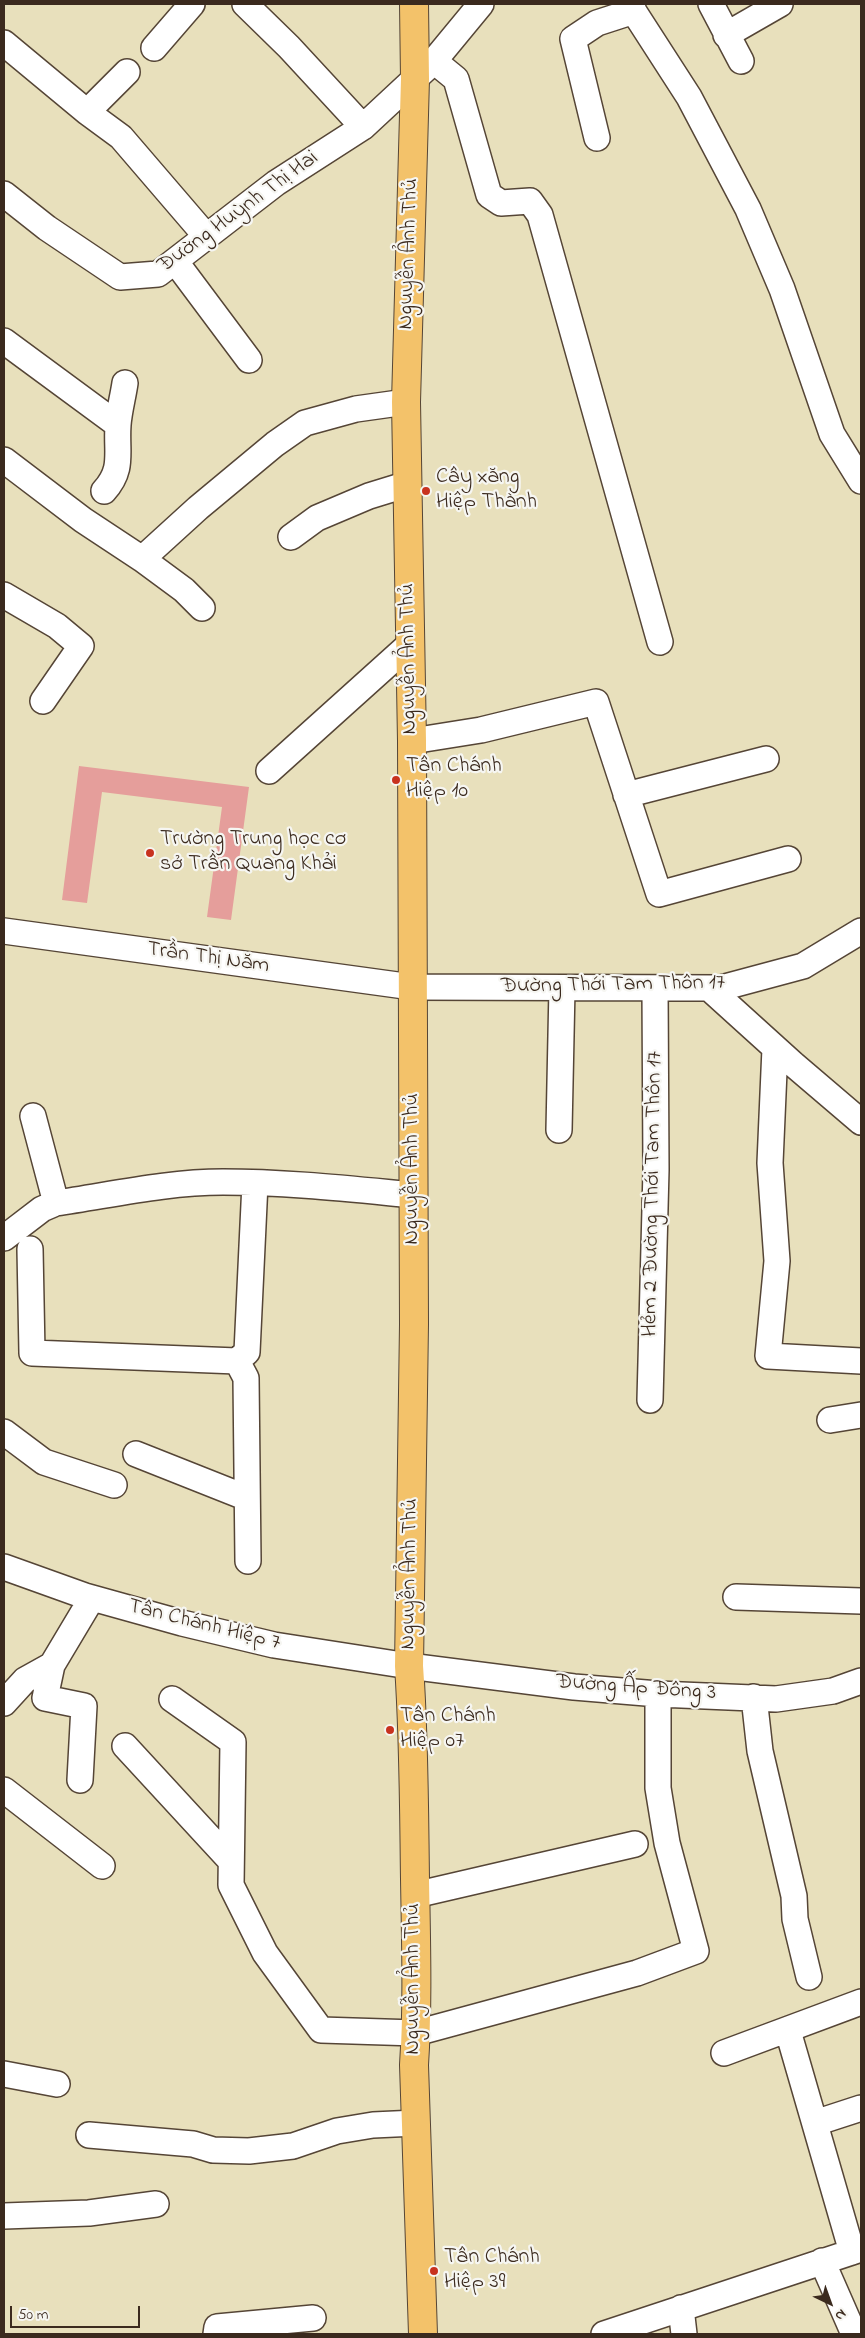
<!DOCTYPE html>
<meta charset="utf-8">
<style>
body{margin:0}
#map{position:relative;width:865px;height:2338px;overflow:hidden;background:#e8e0bc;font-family:"Indie Flower",sans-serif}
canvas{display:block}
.frame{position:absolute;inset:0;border:5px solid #3b2a1e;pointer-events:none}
.north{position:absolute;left:805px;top:2278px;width:50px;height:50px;-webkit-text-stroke:4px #f6f6f2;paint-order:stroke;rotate:138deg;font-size:14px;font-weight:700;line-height:20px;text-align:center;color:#3b2a1e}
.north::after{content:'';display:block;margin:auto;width:18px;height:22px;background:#3b2a1e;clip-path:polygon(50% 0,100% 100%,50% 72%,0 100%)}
.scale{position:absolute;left:10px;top:2306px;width:130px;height:22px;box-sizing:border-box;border:2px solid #3b2a1e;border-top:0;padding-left:6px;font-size:15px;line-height:18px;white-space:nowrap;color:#3b2a1e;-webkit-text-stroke:4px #f6f6f2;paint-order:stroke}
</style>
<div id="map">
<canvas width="865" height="2338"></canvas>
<div class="frame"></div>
<div class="north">N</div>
<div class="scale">50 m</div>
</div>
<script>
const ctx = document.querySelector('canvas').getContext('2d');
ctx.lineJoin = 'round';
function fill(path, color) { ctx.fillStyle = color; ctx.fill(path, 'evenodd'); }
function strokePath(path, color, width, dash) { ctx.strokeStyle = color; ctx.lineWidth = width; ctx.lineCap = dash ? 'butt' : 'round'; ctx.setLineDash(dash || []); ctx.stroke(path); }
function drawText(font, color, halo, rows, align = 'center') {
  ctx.font = font + ' "Indie Flower",sans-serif'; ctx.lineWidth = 4.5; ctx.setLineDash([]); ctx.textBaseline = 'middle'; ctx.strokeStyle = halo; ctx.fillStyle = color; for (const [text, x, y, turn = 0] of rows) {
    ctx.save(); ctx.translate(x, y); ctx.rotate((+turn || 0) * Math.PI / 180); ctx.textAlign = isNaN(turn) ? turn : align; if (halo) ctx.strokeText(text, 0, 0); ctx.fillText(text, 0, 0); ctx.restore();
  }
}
const building = new Path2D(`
 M79,766L249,787L231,920L207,917L222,807L102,792L87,903L62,900Z`);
const minor = new Path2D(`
 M245,4L289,47L363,127
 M629,4L689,97L748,209L782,289L832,434L861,481
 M711,4L741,61
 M726,35L780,4
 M4,43L87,112L121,137L206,236
 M154,48L192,4
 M434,61L456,79L489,195L501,203L530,201L540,215L660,642
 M87,112L127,72
 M597,138L573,39L597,23L634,11
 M4,194L47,228L120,277L158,274L276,183L363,127L434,61L481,4
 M175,261L249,360
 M4,341L118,425
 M4,460L83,520L142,559L198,508L275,444L305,423L356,409L406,402
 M104,491C124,469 116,453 118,425C119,411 123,397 125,383
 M291,537L317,518L369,496L408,484
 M142,559L184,590L202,608
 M4,595L57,626L81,646L43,701
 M412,741L481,730L596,702L659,894L788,859
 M269,771L409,645
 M626,795L766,759
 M4,931L412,987L721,988L803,966L861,931
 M709,988L793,1064L861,1122
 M775,1048L770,1163L777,1261L768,1356L861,1361
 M33,1116L56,1203
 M559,1130L562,988
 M4,1238L42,1209L56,1203C111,1195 167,1182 223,1182C286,1182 350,1189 414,1195
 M30,1249L32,1353L237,1361L247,1352L255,1183
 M237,1361L246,1378L248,1561
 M650,1400L656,1170L655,988
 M830,1420L861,1415
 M4,1432L44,1462L114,1485
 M136,1454L247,1498
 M4,1567L85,1596L182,1623L274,1645L409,1666L574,1687L658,1694L776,1699L833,1691L861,1681
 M736,1597L861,1601
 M52,1665L45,1698L84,1706L80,1780
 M754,1697L760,1751L794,1896L795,1919L809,1977
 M172,1699L233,1742L231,1885L265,1953L321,2030L416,2033L637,1973L696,1951L667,1843L658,1788V1694
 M4,1703L25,1680L52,1665L92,1598
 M125,1746L231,1861
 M4,1790L102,1866
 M415,1895L635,1844
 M788,2031L852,2252
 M724,2053L861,2002
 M4,2074L57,2084
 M815,2123L861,2108
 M89,2135L193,2144L213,2150L249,2151L293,2146L337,2131L373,2125L416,2123
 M4,2216L89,2213L156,2204
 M822,2261L854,2334
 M681,2308L684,2334
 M216,2334L217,2327L313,2318
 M604,2334L861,2249`);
const major = new Path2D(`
 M414,4L415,79L406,402L412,741L414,1324L409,1666C414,1737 414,1808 415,1879C416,1941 418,2004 414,2065L423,2334`);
const markers = [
 [426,491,5,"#c8321e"],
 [396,780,5,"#c8321e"],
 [150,853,5,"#c8321e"],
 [390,1730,5,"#c8321e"],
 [434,2271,5,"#c8321e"]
];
const streetNames = [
 ["Đường Huỳnh Thị Hai",239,213,-36],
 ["Nguyễn Ảnh Thủ",410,254,-88],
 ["Nguyễn Ảnh Thủ",410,659,-91],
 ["Trần Thị Năm",208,959,8],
 ["Đường Thới Tam Thôn 17",613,986,-1],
 ["Nguyễn Ảnh Thủ",413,1169,-90],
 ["Hẻm 2 Đường Thới Tam Thôn 17",654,1194,-89],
 ["Nguyễn Ảnh Thủ",411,1574,-89],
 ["Tân Chánh Hiệp 7",204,1626,14],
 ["Đường Ấp Đông 3",636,1689,4],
 ["Nguyễn Ảnh Thủ",414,1979,-90]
];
const poiNames = [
 ["Cây xăng",436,478],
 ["Hiệp Thành",436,503],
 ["Tân Chánh",406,767],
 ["Hiệp 10",406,792],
 ["Trường Trung học cơ",160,840],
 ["sở Trần Quang Khải",160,865],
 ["Tân Chánh",400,1717],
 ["Hiệp 07",400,1742],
 ["Tân Chánh",444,2258],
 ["Hiệp 39",444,2283]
];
fill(building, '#e59e9b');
strokePath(minor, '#554536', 28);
strokePath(major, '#554536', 30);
strokePath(minor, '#fff', 25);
strokePath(major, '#f3c26a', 28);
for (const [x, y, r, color] of markers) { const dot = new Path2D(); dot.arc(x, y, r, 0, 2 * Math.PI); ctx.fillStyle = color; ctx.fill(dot); strokePath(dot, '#f6f6f2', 2); }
drawText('22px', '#3b2a1e', '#f6f6f2', streetNames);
drawText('22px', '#3b2a1e', '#f6f6f2', poiNames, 'left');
</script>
